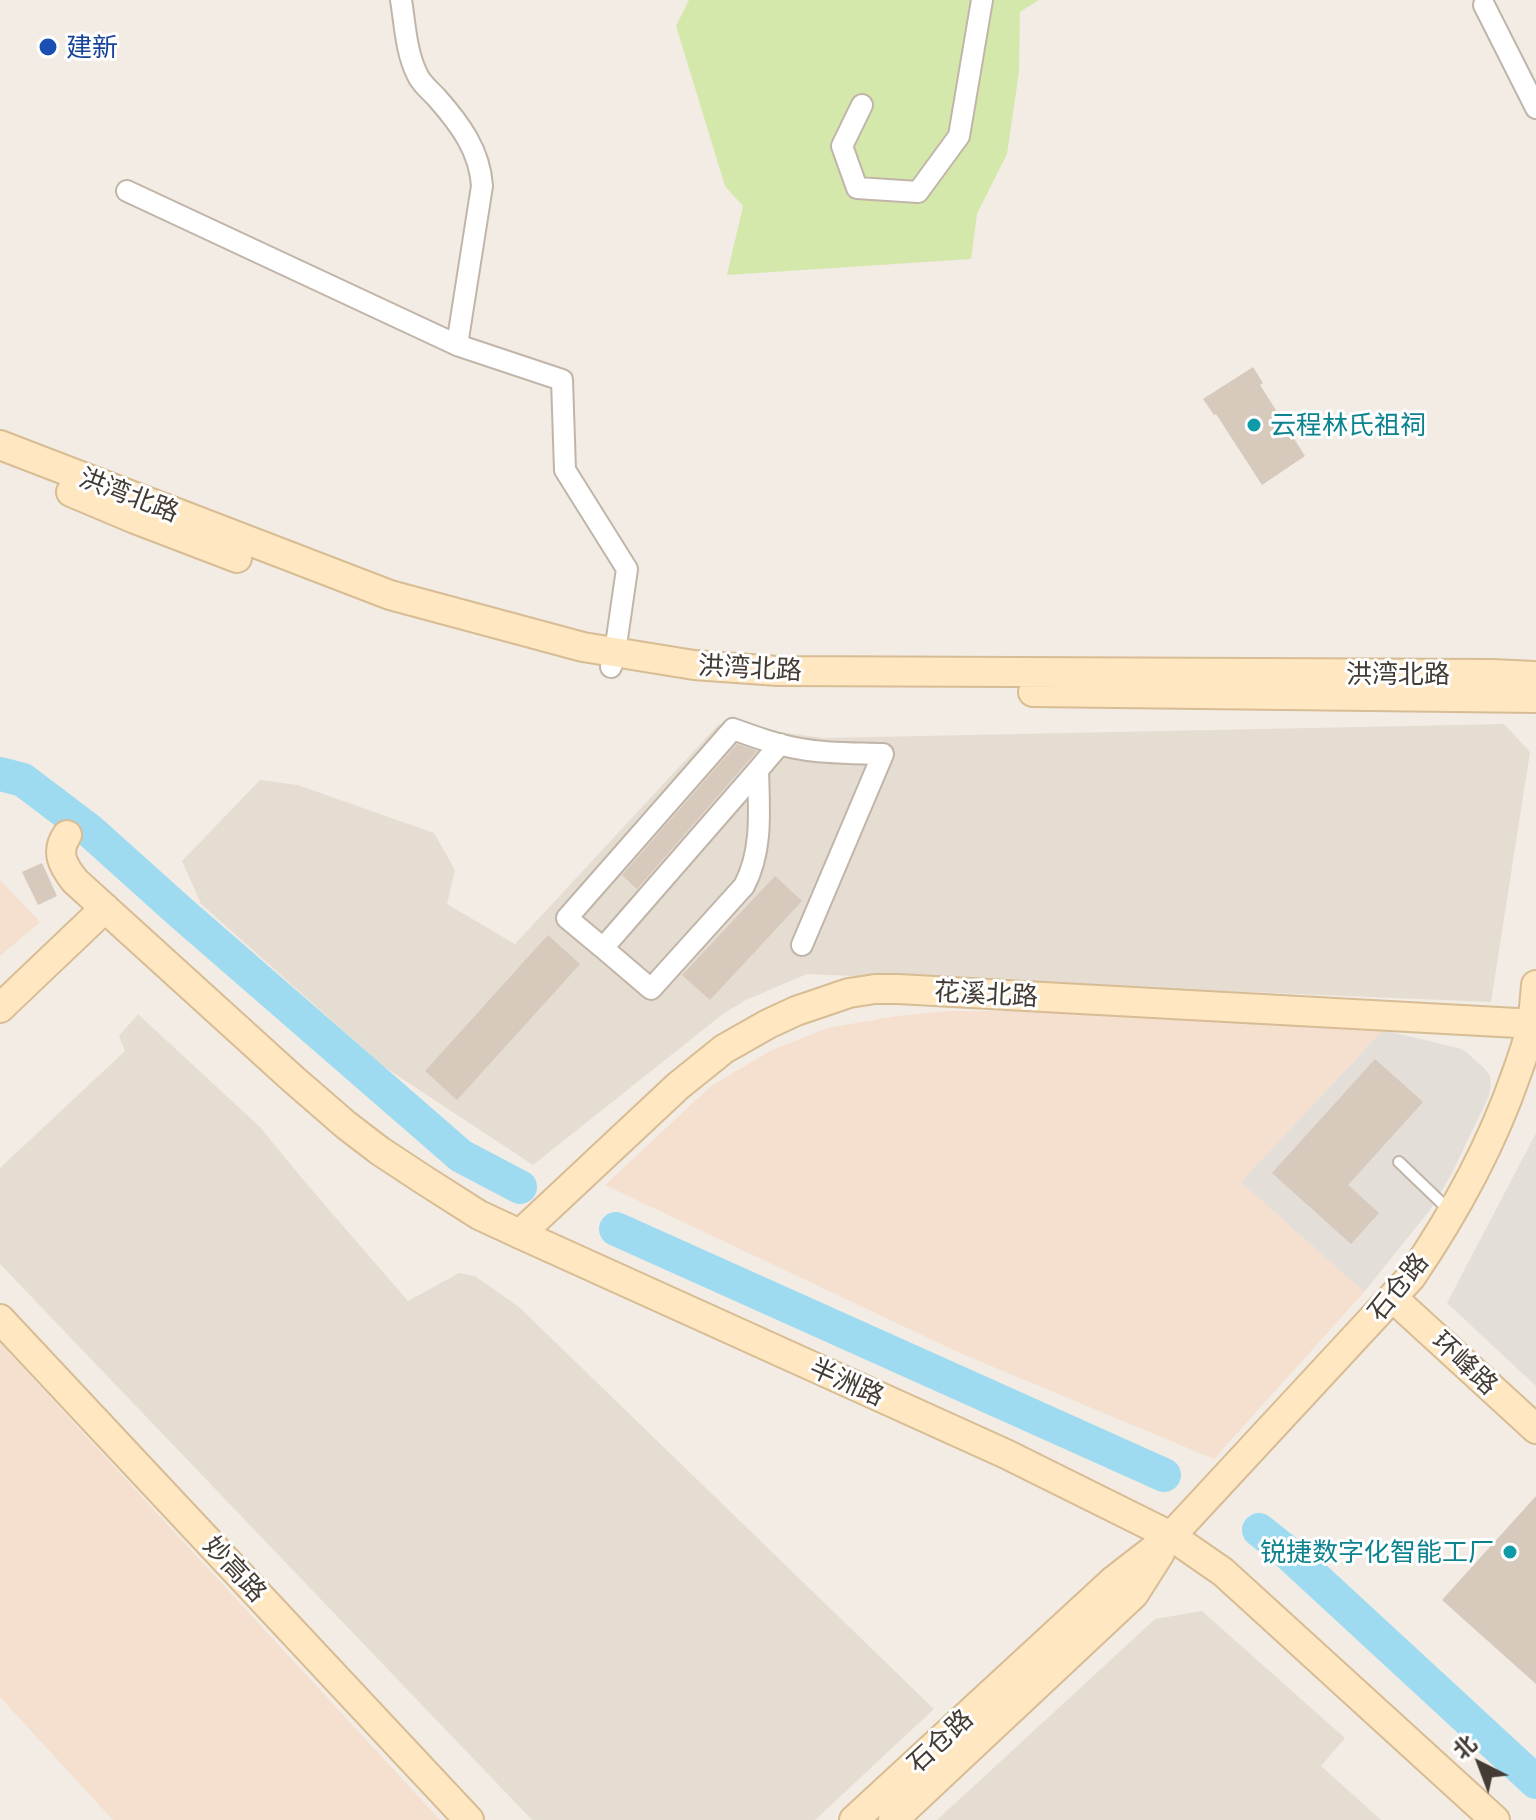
<!DOCTYPE html>
<meta charset="utf-8">
<style>
body{margin:0}
#map{position:relative;width:1536px;height:1820px;overflow:hidden;background:#f2ece4;font-family:Barlow,"Noto Sans SC",sans-serif}
canvas{display:block}
.north{position:absolute;left:1440px;top:1724px;width:80px;height:80px;-webkit-text-stroke:6px #fff;paint-order:stroke;rotate:318deg;font-size:22px;font-weight:700;line-height:32px;text-align:center;color:#443c34}
.north::after{content:'';display:block;margin:auto;width:28px;height:36px;background:#443c34;clip-path:polygon(50% 0,100% 100%,50% 72%,0 100%)}
</style>
<div id="map">
<canvas width="1536" height="1820"></canvas>
<div class="north">北</div>
</div>
<script>
const ctx = document.querySelector('canvas').getContext('2d');
ctx.lineJoin = 'round';
function fill(path, color) { ctx.fillStyle = color; ctx.fill(path, 'evenodd'); }
function strokePath(path, color, width, dash) { ctx.strokeStyle = color; ctx.lineWidth = width; ctx.lineCap = dash ? 'butt' : 'round'; ctx.setLineDash(dash || []); ctx.stroke(path); }
function drawText(font, color, halo, rows, align = 'center') {
  ctx.font = font + ' Barlow,"Noto Sans SC",sans-serif'; ctx.lineWidth = 6; ctx.setLineDash([]); ctx.textBaseline = 'middle'; ctx.strokeStyle = halo; ctx.fillStyle = color; for (const [text, x, y, turn = 0] of rows) {
    ctx.save(); ctx.translate(x, y); ctx.rotate((+turn || 0) * Math.PI / 180); ctx.textAlign = isNaN(turn) ? turn : align; if (halo) ctx.strokeText(text, 0, 0); ctx.fillText(text, 0, 0); ctx.restore();
  }
}
const residential = new Path2D(`
 M719,724L824,738L1504,724L1530,752L1491,1002L807,974L746,1000L723,1014L533,1165L383,1066L201,904L182,861L260,780L298,785L434,833L455,870L447,904L515,944Z
 M138,1014L260,1127L305,1182L408,1301L459,1273L475,1276L519,1307L934,1709L815,1820H532L0,1264V1168L125,1051L119,1036Z
 M1202,1611L1345,1738L1321,1766L1381,1820H937L1155,1619Z`);
const commercial = new Path2D(`
 M0,880L40,922L0,956Z
 M948,1011H1013L1383,1030L1241,1182L1364,1292L1214,1459L960,1353L605,1185L711,1086L772,1050L828,1028L897,1016Z
 M0,1343L440,1820H113L0,1697Z`);
const industrial = new Path2D(`
 M1383,1030L1458,1048L1465,1051L1485,1069L1490,1076L1491,1085L1489,1096L1451,1175L1430,1210L1364,1292L1241,1182Z
 M1536,1133V1386L1447,1303Z`);
const green = new Path2D(`
 M689,0H1039L1020,12L1019,72L1007,154L977,214L971,259L727,275L743,206L725,186L676,26Z`);
const river = new Path2D(`
 M0,774L23,780L89,830L178,910L461,1156L520,1187
 M616,1229L1164,1475
 M1259,1530L1288,1553L1536,1782`);
const building = new Path2D(`
 M1253,367L1263,383L1260,385L1305,456L1262,485L1216,414L1214,415L1203,399Z
 M737,744L757,751L637,889L622,875Z
 M42,863L57,896L38,905L22,872Z
 M775,876L802,901L710,1000L682,975Z
 M548,935L580,964L457,1100L425,1071Z
 M1375,1059L1423,1102L1348,1185L1379,1213L1351,1244L1272,1173Z
 M1536,1496V1684L1442,1600Z`);
const lane = new Path2D(`
 M1399,1162L1449,1210`);
const street = new Path2D(`
 M401,0C405,24 406,52 417,74C421,84 430,90 437,98C460,124 480,151 482,186L457,345
 M1484,5L1536,108
 M862,105L842,146L857,188L918,192L959,136L982,0
 M127,191L457,345L562,380L565,470L627,569L615,652L611,667
 M758,770C759,809 763,851 744,886L651,989L603,948L758,770L780,744
 M603,948L567,918L733,729C755,737 777,745 801,749C828,754 856,753 883,754L802,945`);
const secondary = new Path2D(`
 M0,445L390,595L583,647L694,665L778,671L1492,674L1536,676
 M71,492L135,519L237,558
 M1033,692L1536,698
 M67,835C55,852 63,866 75,881L293,1079L346,1125L380,1151L424,1180L479,1215L520,1234L1006,1454L1171,1536L1223,1572L1495,1820
 M0,1008L105,908
 M520,1234L678,1086L724,1049L768,1024L796,1011L849,993L875,989H898L1536,1024
 M1393,1298L1536,1429
 M0,1319L469,1820
 M854,1820L1113,1581L1171,1536L1411,1277C1454,1214 1491,1147 1516,1075C1522,1058 1529,1040 1532,1022C1534,1010 1535,997 1536,985
 M893,1820L1134,1594L1160,1553`);
const markers = [
 [48,47,10,"#1a4fb4"],
 [1254,425,8,"#0f9aa8"],
 [1510,1552,8,"#0f9aa8"]
];
const transitNames = [
 ["建新",66,47]
];
const cultureNames = [
 ["云程林氏祖祠",1270,425],
 ["锐捷数字化智能工厂",1494,1552,"right"]
];
const streetNames = [
 ["洪湾北路",129,495,21],
 ["洪湾北路",750,668,3],
 ["洪湾北路",1398,674],
 ["花溪北路",986,994,3],
 ["石仓路",1398,1287,-51],
 ["环峰路",1465,1363,43],
 ["半洲路",847,1382,24],
 ["妙高路",235,1569,47],
 ["石仓路",940,1741,-43]
];
fill(residential, '#e6ddd2');
fill(commercial, '#f5dfce');
fill(industrial, '#e4ded9');
fill(green, '#d5e8ab');
strokePath(river, '#9edbf1', 34);
fill(building, '#d7c9bc');
strokePath(lane, '#c1b5a9', 14);
strokePath(street, '#c1b5a9', 24);
strokePath(secondary, '#d7bc94', 32);
strokePath(lane, '#fff', 10);
strokePath(street, '#fff', 20);
strokePath(secondary, '#ffe7c1', 28);
for (const [x, y, r, color] of markers) { const dot = new Path2D(); dot.arc(x, y, r, 0, 2 * Math.PI); ctx.fillStyle = color; ctx.fill(dot); strokePath(dot, '#fff', 3); }
drawText('26px', '#164399', '#fff', transitNames, 'left');
drawText('26px', '#0d838f', '#fff', cultureNames, 'left');
drawText('26px', '#443c34', '#fff', streetNames);
</script>
